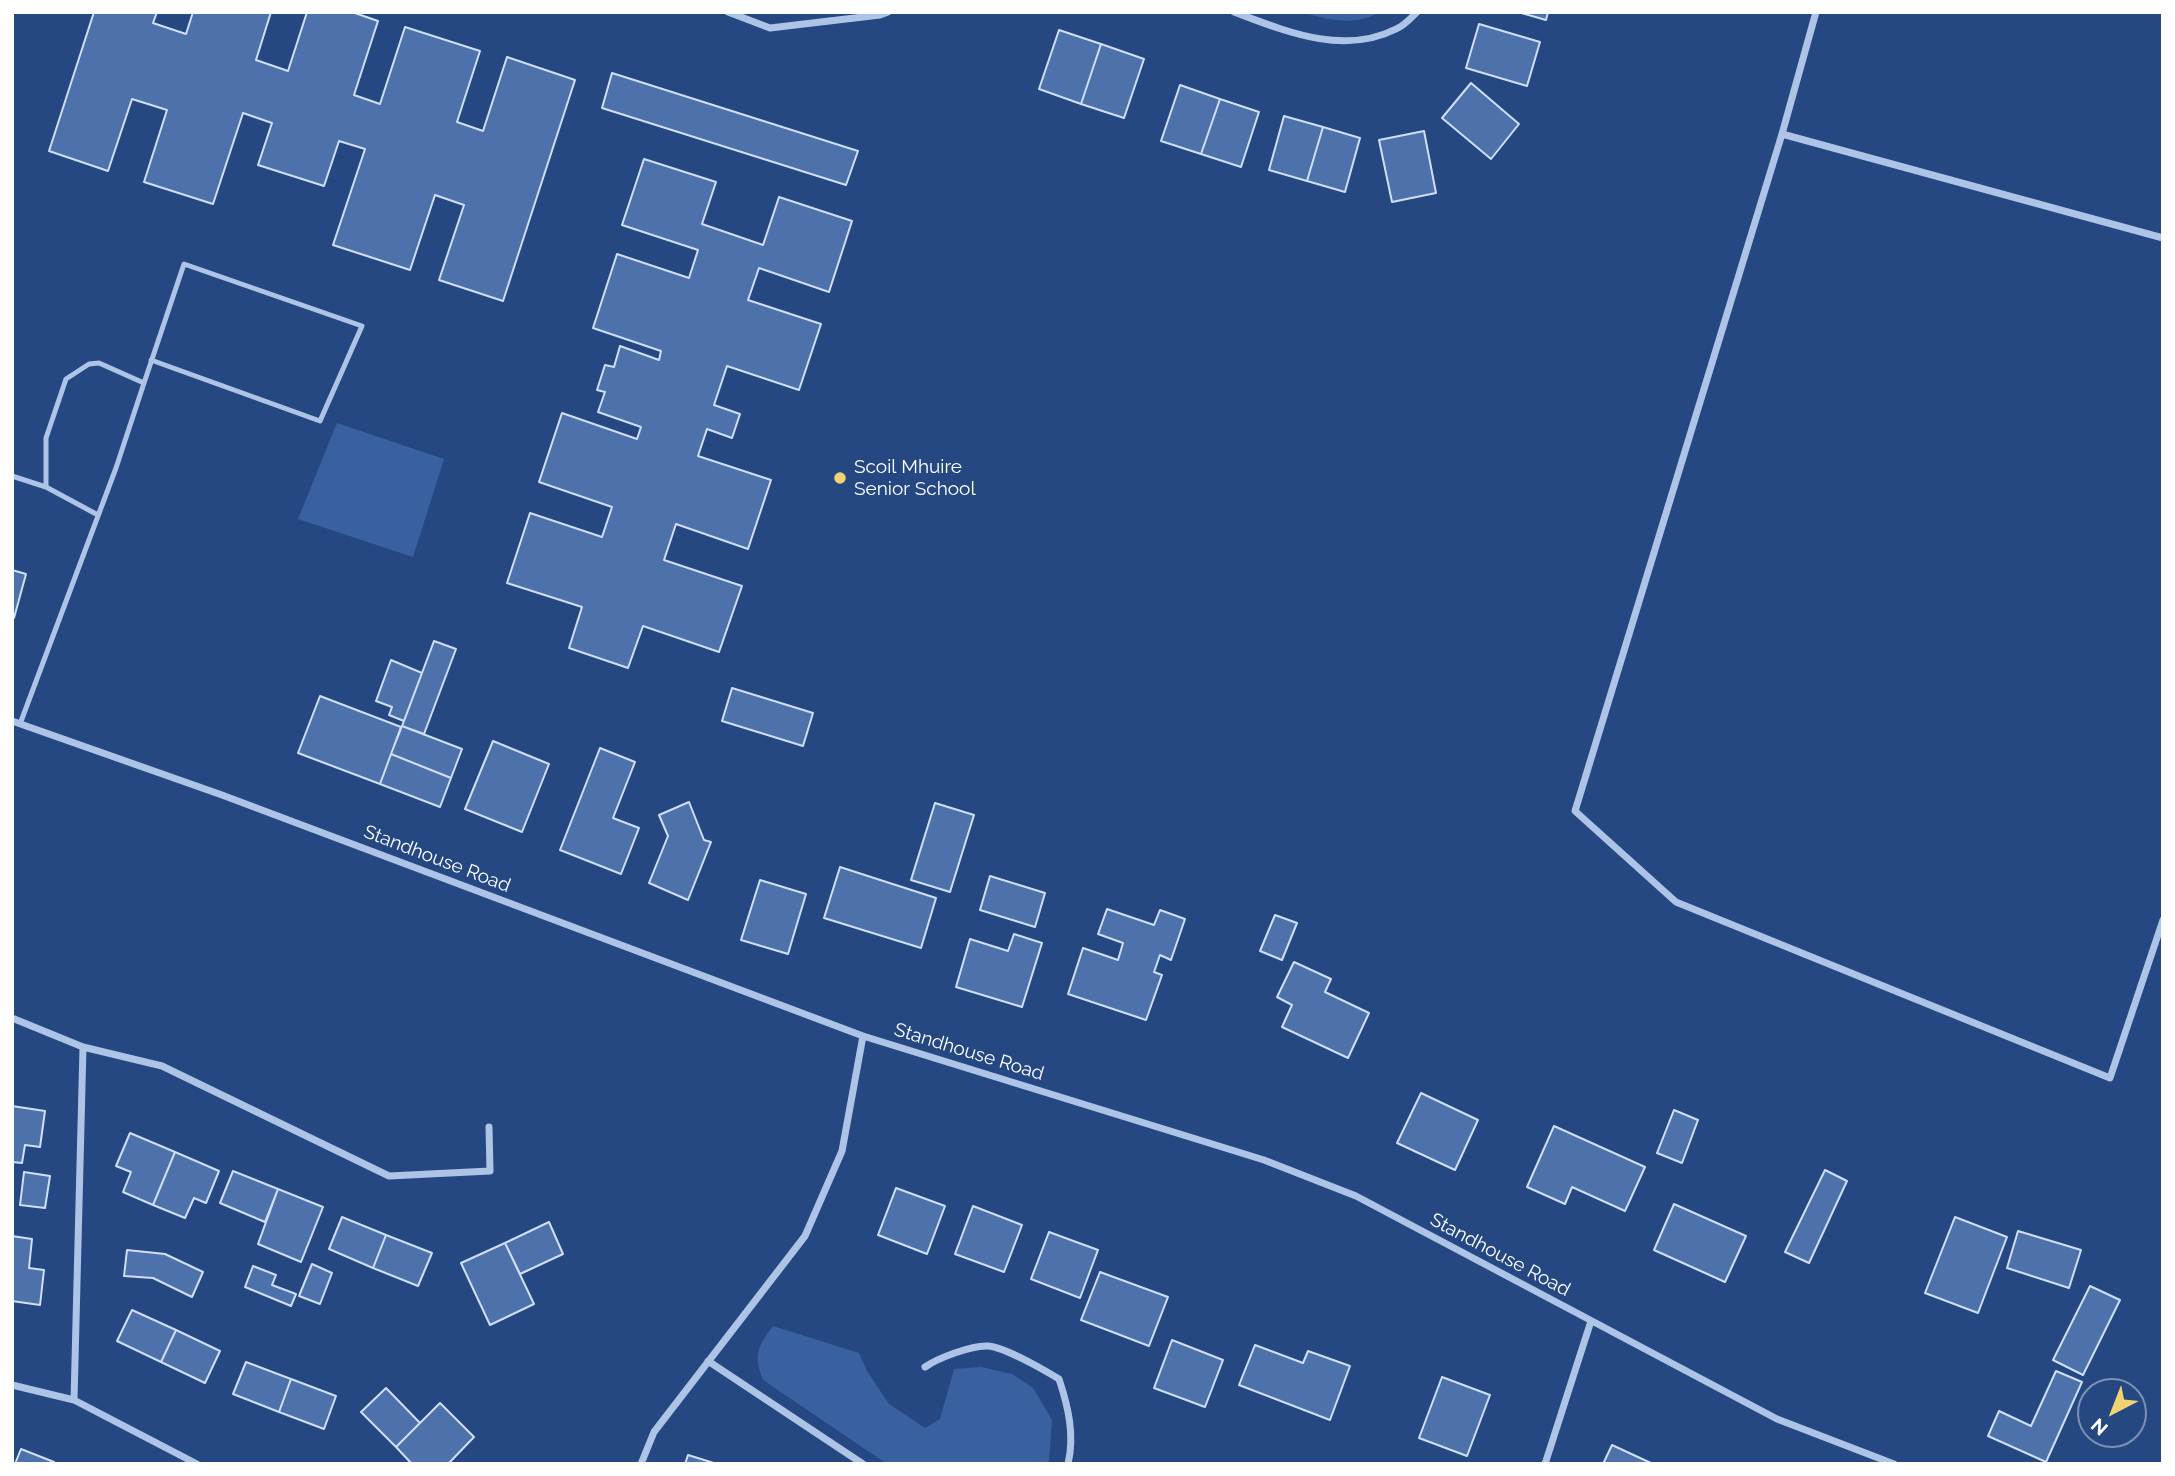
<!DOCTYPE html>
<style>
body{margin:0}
#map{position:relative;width:2175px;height:1476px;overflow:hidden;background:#254882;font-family:Raleway,sans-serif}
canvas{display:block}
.frame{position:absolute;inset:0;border:14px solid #fff;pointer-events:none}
.north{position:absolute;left:2077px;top:1378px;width:70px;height:70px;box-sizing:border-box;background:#254882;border:2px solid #7c91b4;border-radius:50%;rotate:222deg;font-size:19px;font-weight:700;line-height:28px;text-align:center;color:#fff}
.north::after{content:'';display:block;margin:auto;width:24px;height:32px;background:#f1d371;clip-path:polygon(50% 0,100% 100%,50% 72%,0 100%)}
</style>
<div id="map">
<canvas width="2175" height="1476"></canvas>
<div class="frame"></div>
<div class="north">N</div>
</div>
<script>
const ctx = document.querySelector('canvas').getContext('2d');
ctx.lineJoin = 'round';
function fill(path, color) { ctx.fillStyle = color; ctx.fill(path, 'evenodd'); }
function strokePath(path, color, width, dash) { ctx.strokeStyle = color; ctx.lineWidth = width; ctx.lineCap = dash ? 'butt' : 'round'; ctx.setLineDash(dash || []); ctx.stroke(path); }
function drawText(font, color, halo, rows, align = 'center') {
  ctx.font = font + ' Raleway,sans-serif'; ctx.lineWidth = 5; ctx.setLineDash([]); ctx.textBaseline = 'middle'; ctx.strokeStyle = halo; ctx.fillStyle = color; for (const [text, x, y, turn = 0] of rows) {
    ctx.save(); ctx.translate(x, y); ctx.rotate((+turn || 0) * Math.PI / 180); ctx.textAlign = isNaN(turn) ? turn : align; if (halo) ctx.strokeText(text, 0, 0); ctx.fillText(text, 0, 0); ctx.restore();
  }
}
const green = new Path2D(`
 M1300,12H1381C1351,27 1331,20 1300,12Z
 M337,423L444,459L413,557L298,519Z
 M773,1326L859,1353L867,1371L889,1404L925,1428L940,1419L954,1369L981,1367L1012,1374L1033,1388L1052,1420L1049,1461L1047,1464H887L763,1380C753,1355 758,1346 773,1326Z`);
const building = new Path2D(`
 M94,12H157L153,23L186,34L193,12H271L256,60L288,71L307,12H352L378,21L354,95L380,104L405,27L480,51L457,122L483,131L507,57L575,80L503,301L439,280L464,205L435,195L410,270L333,245L365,149L339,141L324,186L258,165L272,123L243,113L213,204L144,182L167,110L132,99L108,171L49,151Z
 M1518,12H1548L1546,20Z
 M1479,24L1540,42L1527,86L1466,68Z
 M1059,30L1101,44L1081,104L1039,89Z
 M1101,44L1144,59L1124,118L1081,104Z
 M612,73L858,151L846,185L602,108Z
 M1471,83L1519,124L1491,159L1442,118Z
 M1180,85L1220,99L1201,154L1161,141Z
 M1220,99L1259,112L1241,167L1201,154Z
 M1284,116L1323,127L1307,181L1269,170Z
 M1323,127L1360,138L1345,192L1307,181Z
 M1424,131L1436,193L1392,202L1379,140Z
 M644,159L716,182L702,224L763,245L779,197L852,221L829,292L759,268L748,300L821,324L799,390L727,366L714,405L740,414L732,438L707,429L698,456L771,480L748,549L676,524L664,560L742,586L719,652L643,626L628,668L569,648L582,607L507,583L530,513L602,537L612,507L539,482L562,413L637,439L641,427L598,412L605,392L597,390L605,365L614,367L620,346L659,360L661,351L593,328L617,254L689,278L698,250L622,225Z
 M12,570L26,574L14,618L12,617Z
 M434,641L456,649L424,734L402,726Z
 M391,660L422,673L404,721L389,715L392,707L376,701Z
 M732,688L813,713L803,746L722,721Z
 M320,696L401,727L380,784L298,753Z
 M402,726L462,749L451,778L391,754Z
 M493,741L549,764L522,832L465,809Z
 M600,748L635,762L613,818L639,828L621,874L560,850Z
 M391,754L451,778L440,807L380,784Z
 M689,802L704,840L711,842L688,900L649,883L668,836L659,815Z
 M935,803L974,815L950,892L911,880Z
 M840,867L936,898L921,948L824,918Z
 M990,876L1045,893L1035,927L980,910Z
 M760,880L806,894L788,954L741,940Z
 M1107,909L1154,925L1160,910L1185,919L1171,960L1160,955L1154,972L1162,975L1146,1020L1068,994L1083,948L1118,960L1123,943L1098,934Z
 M1275,915L1297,923L1282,960L1260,951Z
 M1014,934L1042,943L1022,1007L956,987L970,939L1008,951Z
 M1294,962L1331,979L1325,992L1369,1013L1348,1058L1282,1027L1292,1005L1277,997Z
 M1421,1093L1478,1120L1455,1170L1397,1143Z
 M12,1106L45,1111L40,1147L25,1145L22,1163L12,1162Z
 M1674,1110L1698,1120L1682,1163L1657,1153Z
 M1554,1126L1645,1167L1625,1211L1572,1187L1565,1204L1527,1187Z
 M130,1133L175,1152L153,1205L123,1192L131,1172L116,1166Z
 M175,1152L219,1171L206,1203L194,1198L185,1218L153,1205Z
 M1825,1170L1847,1181L1809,1263L1785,1252Z
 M233,1171L278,1189L265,1222L220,1203Z
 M24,1172L50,1176L45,1208L20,1205Z
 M896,1188L945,1206L927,1254L878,1235Z
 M278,1189L323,1207L301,1262L258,1244Z
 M1674,1204L1746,1236L1725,1282L1654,1250Z
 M973,1206L1022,1225L1004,1272L955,1254Z
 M342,1217L386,1235L373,1268L329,1249Z
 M1955,1217L2007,1237L1978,1313L1925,1293Z
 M549,1222L563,1254L520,1274L505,1243Z
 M2018,1231L2081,1250L2069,1288L2007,1268Z
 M1049,1232L1098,1250L1080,1298L1031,1279Z
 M386,1235L432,1253L418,1286L373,1268Z
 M12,1236L32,1239L29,1268L44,1270L40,1305L12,1301Z
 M505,1243L534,1304L490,1325L461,1263Z
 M127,1250L165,1254L203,1272L192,1297L153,1278L124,1276Z
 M312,1264L332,1273L320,1304L299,1296Z
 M253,1266L276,1275L272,1285L296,1294L291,1306L245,1287Z
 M1100,1272L1168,1297L1149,1346L1081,1320Z
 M2090,1286L2120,1300L2083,1375L2053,1360Z
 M132,1310L176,1330L161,1362L117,1341Z
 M176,1330L220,1351L205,1383L161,1362Z
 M1172,1340L1223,1360L1205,1407L1154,1388Z
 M1255,1345L1303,1363L1308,1351L1350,1366L1330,1420L1239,1385Z
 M246,1362L291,1379L279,1412L233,1394Z
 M2056,1371L2082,1382L2046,1462L1988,1436L1999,1411L2031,1426Z
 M1442,1377L1490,1395L1467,1456L1419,1438Z
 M291,1379L336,1396L324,1429L279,1412Z
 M386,1388L420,1423L396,1447L361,1412Z
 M440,1403L474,1437L448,1464H412L396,1447Z
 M1612,1445L1653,1464H1603Z
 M21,1449L54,1462L53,1464H15Z
 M688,1455L717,1464H685Z`);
const service = new Path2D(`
 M144,383L184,264L362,326L320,421L151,360
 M12,476L46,487
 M20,724L116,468L144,383L99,363L89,364L66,379L46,438V487L98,515`);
const minor = new Path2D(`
 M728,12L770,28L880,15L888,12
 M1234,12C1285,31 1343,56 1396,29C1404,26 1411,18 1417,12
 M1816,12L1782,134L2163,238
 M1782,134L1575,811L1676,902L2110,1078L2163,920
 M12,721L222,795L863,1036L1264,1160L1356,1196L1777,1419L1894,1464
 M12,1018L83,1047L162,1066L389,1176L490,1171L489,1127
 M708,1361L863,1464
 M925,1367C938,1358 972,1345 988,1346C1004,1347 1044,1370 1059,1379C1068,1406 1075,1435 1068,1464
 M12,1385L74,1400L197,1464
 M74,1400L83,1047
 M641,1464L654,1432L805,1236L842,1151L863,1036
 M1545,1464L1591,1321`);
const markers = [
 [840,478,7,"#f1d371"]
];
const poiNames = [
 ["Scoil Mhuire",854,467],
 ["Senior School",854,489]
];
const streetNames = [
 ["Standhouse Road",437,859,21],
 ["Standhouse Road",969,1052,17],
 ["Standhouse Road",1500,1255,28]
];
fill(green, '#3961a0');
fill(building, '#4d71ab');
strokePath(building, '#d0dff6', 2);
strokePath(service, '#adc4e7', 5);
strokePath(minor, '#adc4e7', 7);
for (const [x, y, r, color] of markers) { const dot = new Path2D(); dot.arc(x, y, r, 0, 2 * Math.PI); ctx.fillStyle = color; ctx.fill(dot); strokePath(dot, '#254882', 2.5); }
drawText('19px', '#fff', '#254882', poiNames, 'left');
drawText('19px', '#fff', '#254882', streetNames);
</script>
